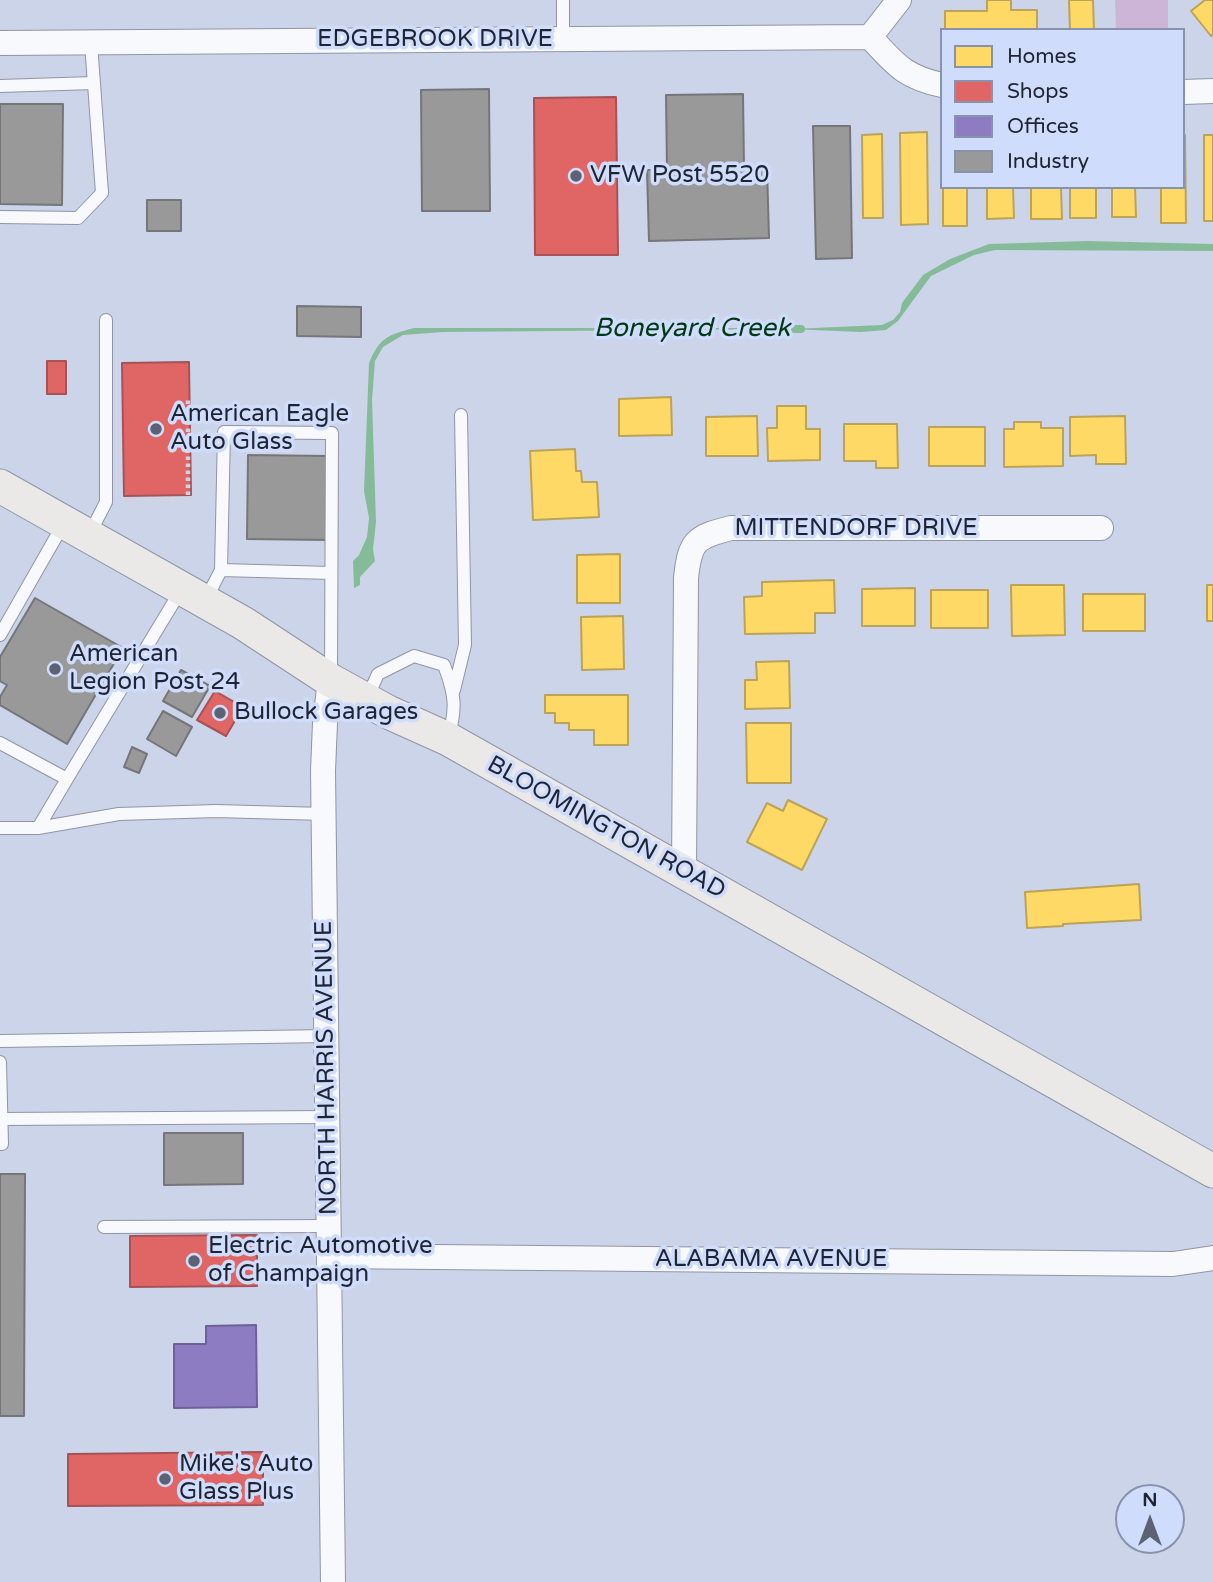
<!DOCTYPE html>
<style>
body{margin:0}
#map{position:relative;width:1213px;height:1582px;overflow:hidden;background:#ccd4e9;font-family:"Varela Round",sans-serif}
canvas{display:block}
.legend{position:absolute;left:940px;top:28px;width:245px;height:161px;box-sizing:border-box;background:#d0dcfb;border:2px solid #8992ab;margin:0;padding:9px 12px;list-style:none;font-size:21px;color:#1f2433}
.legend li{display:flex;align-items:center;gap:14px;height:35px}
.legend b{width:35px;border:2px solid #8992ab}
.north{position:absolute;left:1115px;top:1484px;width:70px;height:70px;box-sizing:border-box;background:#d0dcfb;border:2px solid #8992ab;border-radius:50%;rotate:0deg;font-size:19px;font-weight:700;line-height:28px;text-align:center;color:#1f2433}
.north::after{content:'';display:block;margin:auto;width:24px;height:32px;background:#5c6273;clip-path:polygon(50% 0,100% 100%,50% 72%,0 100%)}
</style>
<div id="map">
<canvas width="1213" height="1582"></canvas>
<ul class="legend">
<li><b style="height:19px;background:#ffd966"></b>Homes</li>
<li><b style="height:19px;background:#e06666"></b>Shops</li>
<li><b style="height:19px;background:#8e7cc3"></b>Offices</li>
<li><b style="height:19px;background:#999"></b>Industry</li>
</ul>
<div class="north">N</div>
</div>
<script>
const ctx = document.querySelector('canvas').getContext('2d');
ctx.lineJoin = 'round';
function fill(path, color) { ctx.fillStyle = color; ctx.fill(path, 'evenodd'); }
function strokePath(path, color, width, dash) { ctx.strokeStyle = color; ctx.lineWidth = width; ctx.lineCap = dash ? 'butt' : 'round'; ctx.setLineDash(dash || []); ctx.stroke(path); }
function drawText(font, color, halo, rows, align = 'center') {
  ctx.font = font + ' "Varela Round",sans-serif'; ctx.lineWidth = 7; ctx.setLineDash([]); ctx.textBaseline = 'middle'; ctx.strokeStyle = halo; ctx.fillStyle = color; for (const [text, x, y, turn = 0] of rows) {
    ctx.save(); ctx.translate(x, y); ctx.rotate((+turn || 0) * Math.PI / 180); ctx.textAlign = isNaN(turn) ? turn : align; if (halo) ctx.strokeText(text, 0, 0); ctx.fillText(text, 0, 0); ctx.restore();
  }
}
const green = new Path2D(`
 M1115,0H1168V30H1116Z`);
const water = new Path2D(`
 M1088,241L1213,244V251L995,250L974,255L931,276L898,321L886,330L861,332L788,329L443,332L403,335L383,347L375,361L372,400L376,522L373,549L375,561L360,577V585L354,588L353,561L359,555L367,537L369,518L364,491L369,363C380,337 388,335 414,328H747C760,321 777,322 790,329L882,325L893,320L900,312L902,303L923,275L950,259L989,244Z`);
const homes = new Path2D(`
 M987,0H1011V10H1037V30H945V11H987Z
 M1069,0H1093L1094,30H1070Z
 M1205,0H1213V34L1211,36L1191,11Z
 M927,132L928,224L901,225L900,133Z
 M882,134L883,218H863L862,135Z
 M1183,135H1185L1186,223H1161V187H1183Z
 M1204,135H1213V221H1204Z
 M943,187H967V226H943Z
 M987,187H1013L1014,218L987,219Z
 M1031,187H1061L1062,219H1031Z
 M1070,187H1096V218H1070Z
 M1112,187H1135L1136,217H1112Z
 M671,397L672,435L619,436V399Z
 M777,406H806V429H820V460L768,461L767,428H777Z
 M757,416L758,456H706V417Z
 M1125,416L1126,464H1096V455L1070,456V417Z
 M1014,422H1041V428H1063V466L1004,467V429H1014Z
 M844,424H897L898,468H876V461H844Z
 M929,427H985V466H929Z
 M575,449L576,471H581L582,482H597L599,517L533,520L530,451Z
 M620,554V603H577V555Z
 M834,580L835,613H815V633L745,634L744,597L762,596V582Z
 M1011,585H1064L1065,635L1012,636Z
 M1207,585H1213V621H1207Z
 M915,588V626H862V589Z
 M931,590H988V628H931Z
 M1083,594H1145V631H1083Z
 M623,616L624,669L582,670L581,617Z
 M789,661L790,708L745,709V680H757L756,662Z
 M545,695H628V745H594V730H569V723H555V713H545Z
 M746,723H791V783H747Z
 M788,800L827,819L802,870L747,842L767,803L783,811Z
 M1139,884L1141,920L1063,924V926L1027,928L1025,892Z`);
const shops = new Path2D(`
 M616,97L618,255H535L534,98Z
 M47,361H66V394H47Z
 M189,362L191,495L124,496L122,363Z
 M215,691L243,707L226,736L197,720Z
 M257,1235V1286L130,1287V1236Z
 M263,1452V1505L68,1506V1454Z`);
const offices = new Path2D(`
 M256,1325L257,1407L174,1408V1344H206V1326Z`);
const industry = new Path2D(`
 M489,89L490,211H422L421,90Z
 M743,94L744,168L767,167L769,238L649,241L647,170H667L666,95Z
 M0,104H63L62,205L0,204Z
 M813,126H850L852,258L816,259Z
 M147,200H181V231H147Z
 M297,306L361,307V337L297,336Z
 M248,455L330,456L329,540L247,539Z
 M35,598L123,648L67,744L0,705V697L7,685L0,681V657Z
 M181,670L210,686L192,717L163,701Z
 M163,711L192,727L176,756L147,739Z
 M132,747L147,754L139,773L124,767Z
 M164,1133H243V1184L164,1185Z
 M0,1174H25L24,1416H0Z`);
const stream = new Path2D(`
 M769,329H801`);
const path = new Path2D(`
 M125,502H188V399`);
const service = new Path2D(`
 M563,0V39
 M0,86L94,83
 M0,217L78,218L102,193L91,43
 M89,535L106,502V320
 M221,570L331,573
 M205,601L221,570L224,432L332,433L331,676
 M0,635L64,523
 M454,690L465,645L461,415
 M367,698L378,674L414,656L444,665C455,694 457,708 448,738
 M0,743L67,779L181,590
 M0,828H38L119,814L216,811L324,814
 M38,828L67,779
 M0,1041L328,1036
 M0,1062L2,1144H0
 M2,1119L329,1117
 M104,1227L329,1226`);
const minor = new Path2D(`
 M870,37C895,64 904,77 942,85
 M0,43L870,37L899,0
 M1183,92L1213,91
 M330,680L325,723L323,771L333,1582
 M684,872L686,578C690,541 695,537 731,528H1101
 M329,1256L1173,1264L1213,1258`);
const secondary = new Path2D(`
 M0,486L243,623L330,680L388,712L448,739L1213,1171`);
const markers = [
 [576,176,7,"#5c6273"],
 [156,429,7,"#5c6273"],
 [55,669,7,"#5c6273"],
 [220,713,7,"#5c6273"],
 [194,1261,7,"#5c6273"],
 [165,1479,7,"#5c6273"]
];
const streetNames = [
 ["EDGEBROOK DRIVE",435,40],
 ["MITTENDORF DRIVE",856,529],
 ["BLOOMINGTON ROAD",606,828,29],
 ["NORTH HARRIS AVENUE",327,1068,-91],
 ["ALABAMA AVENUE",771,1260]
];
const poiNames = [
 ["VFW Post 5520",590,176],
 ["American Eagle",170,415],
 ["Auto Glass",170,443],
 ["American",69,655],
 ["Legion Post 24",69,683],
 ["Bullock Garages",234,713],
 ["Electric Automotive",208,1247],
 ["of Champaign",208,1275],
 ["Mike's Auto",179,1465],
 ["Glass Plus",179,1493]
];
const waterNames = [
 ["Boneyard Creek",692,329]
];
fill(green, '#ccb5d6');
fill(water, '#86bb9a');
fill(homes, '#ffd966');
strokePath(homes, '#bca357', 2);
fill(shops, '#e06666');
strokePath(shops, '#a65257', 2);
fill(offices, '#8e7cc3');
strokePath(offices, '#6d6298', 2);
fill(industry, '#999');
strokePath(industry, '#74767a', 2);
strokePath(stream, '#86bb9a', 8);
strokePath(service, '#9095a5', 14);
strokePath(minor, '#9095a5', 26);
strokePath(secondary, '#9095a5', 35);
strokePath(path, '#d0d3da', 4.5, [3.5, 3.5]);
strokePath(service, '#f7f9fc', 12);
strokePath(minor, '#f7f9fc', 24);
strokePath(secondary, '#eae9e8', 33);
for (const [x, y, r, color] of markers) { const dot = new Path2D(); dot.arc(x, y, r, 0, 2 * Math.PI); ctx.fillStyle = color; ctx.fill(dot); strokePath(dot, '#d0dcfb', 2.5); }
drawText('24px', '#1f2433', '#d0dcfb', streetNames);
drawText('24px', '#1f2433', '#d0dcfb', poiNames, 'left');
drawText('italic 26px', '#003915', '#d0dcfb', waterNames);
</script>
